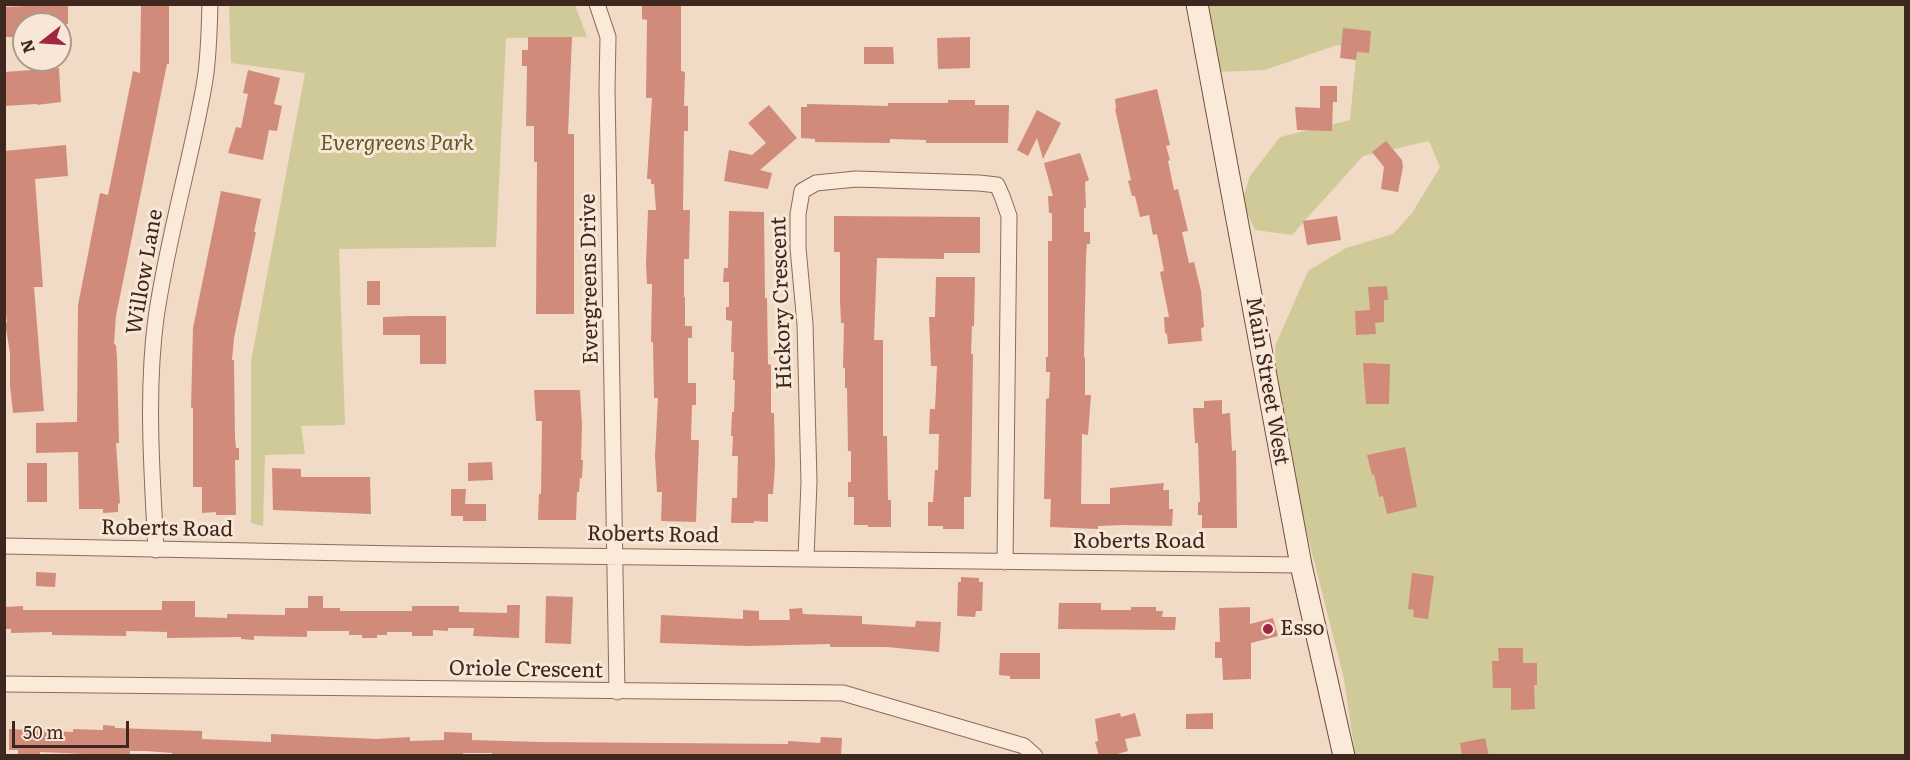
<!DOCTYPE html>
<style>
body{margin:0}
#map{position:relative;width:1910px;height:760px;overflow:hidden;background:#f1dbc6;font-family:Literata,serif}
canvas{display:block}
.frame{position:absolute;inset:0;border:6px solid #3d271f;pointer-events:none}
.north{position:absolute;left:12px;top:12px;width:60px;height:60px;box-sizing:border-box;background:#f8e7d6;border:2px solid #ad9a8d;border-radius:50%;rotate:253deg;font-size:16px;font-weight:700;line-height:24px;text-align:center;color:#3d271f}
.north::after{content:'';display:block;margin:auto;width:21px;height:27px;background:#a12642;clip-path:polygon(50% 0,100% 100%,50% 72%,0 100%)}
.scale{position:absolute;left:12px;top:721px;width:117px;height:27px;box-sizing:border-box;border:3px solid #3d271f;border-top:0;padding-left:8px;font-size:18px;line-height:21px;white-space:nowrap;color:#3d271f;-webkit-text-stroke:4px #f8e7d6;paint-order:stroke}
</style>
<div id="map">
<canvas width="1910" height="760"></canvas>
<div class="frame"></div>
<div class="north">N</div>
<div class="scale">50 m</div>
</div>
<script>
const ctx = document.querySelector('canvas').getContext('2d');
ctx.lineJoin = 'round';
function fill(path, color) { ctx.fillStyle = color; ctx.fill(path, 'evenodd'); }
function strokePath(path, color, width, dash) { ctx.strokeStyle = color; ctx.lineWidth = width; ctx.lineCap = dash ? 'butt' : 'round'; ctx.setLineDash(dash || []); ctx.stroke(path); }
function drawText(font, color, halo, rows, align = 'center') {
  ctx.font = font + ' Literata,serif'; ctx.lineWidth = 6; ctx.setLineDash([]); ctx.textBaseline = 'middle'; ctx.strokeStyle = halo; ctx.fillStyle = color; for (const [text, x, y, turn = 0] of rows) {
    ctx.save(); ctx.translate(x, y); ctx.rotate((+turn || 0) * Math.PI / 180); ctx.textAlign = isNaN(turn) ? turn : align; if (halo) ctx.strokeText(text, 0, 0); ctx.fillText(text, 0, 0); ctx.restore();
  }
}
const green = new Path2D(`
 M1206,4L1905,5V755H1355L1344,679L1277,415L1275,346L1308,271L1346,248L1393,234L1412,213L1440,167L1429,141L1363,156L1292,235L1255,230L1242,201L1250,176L1280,137L1350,120L1356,58L1351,47L1337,45L1265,70L1217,72Z
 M229,5H575L587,37L506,38L496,247L339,249L345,425L301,426L305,454L265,455L263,526L251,523V361L305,73L231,63Z`);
const building = new Path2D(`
 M68,4V24H24V37H4V7Z
 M141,4H169V64H167L116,316L114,344L116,345L117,358L119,443H116L120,503L118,504V512L103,513V509H79L78,452L36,453V423L77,422L78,305L100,193L108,195L133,71L140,73Z
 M642,5H681V71L685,72L684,106H688V131H684L683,210H690L689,259H684V297H685V326H692V338H688V383H696V405H692L691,440H699L696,522L661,521L662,492H657L655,456L658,398H654L653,342H651L652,284H647L646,263L648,210H656L654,184H651V179H647L652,98H646L647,20L642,19Z
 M1343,28L1371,31L1369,53L1357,52L1356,60L1340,58Z
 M528,37H572L568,134H574V314H536L537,162H534V126H526L527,66H522V50H528Z
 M970,37V68L938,69L937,38Z
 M864,47H893L894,64H864Z
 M59,68L61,102L37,105V104L4,106V72Z
 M248,70L280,78L274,104L282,106L277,131L269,130L263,160L228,153L236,127L241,128L248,94L243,93Z
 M1320,86H1337V102H1333L1332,131L1297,130L1295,107L1320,108Z
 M1157,89L1170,145L1166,146L1170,160L1168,161L1174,190L1178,189L1188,231L1182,232L1189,263L1194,262L1201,291L1204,327L1201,328L1202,341L1168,344L1167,334L1165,333L1164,317H1169L1160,272L1164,271L1157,234L1153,235L1149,215L1140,217L1135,196H1132L1128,181L1131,180L1115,109H1116L1115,99Z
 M948,100H975V105H1009L1008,143H926V140L890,139V143L815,142V139L801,138V107H807V104L888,106V103H948Z
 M769,105L797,138L760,170L772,173L768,189L724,181L729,150L752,155L766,143L748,123Z
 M1037,110L1061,123L1043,159L1037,138L1028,156L1017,150Z
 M1386,141L1402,160L1403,167L1398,192L1381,189L1384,167L1372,152Z
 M66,145L68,176L35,179L43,287H34L44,411L13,413L10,386V353L5,323H7L4,297V151Z
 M1080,153L1089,180L1085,182L1086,208H1084V232H1090V244H1087L1086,256L1084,357H1085V395H1091L1088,435L1082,434L1081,504H1110V488L1164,483L1163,490H1169V509H1173L1172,526L1123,525L1098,526V529L1050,527L1051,499H1044L1046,399L1049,398L1050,372H1046V357H1048V241H1052V213H1049L1048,196H1053L1044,163Z
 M221,191L261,199L254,232H256L234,338L232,360H234L235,437L236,448H239V460H235L236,515H216V512L202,513V487H193V408H191L193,328Z
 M729,211L764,212L765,298H767L768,364L771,365V413H774L775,465L773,494H768V522L754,521V523H731L732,498H737L738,456H732L733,436H731L732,412H734L735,380H733L734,352H731L732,321L726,320V307H729V282H723L724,268H728Z
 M834,216L980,217V253H944V259L877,258L874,340H883V436H887L888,500H891V527H868V525H854V497H848V482H851V451H848L847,388H845V368H843L844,323H841L840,300V252H834Z
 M1337,216L1341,240L1307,245L1303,221Z
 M936,277H975L974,326H972L971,354H973L971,497H964V529H943V526H928V502H933L935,470H938L939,434H929L930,409H935L937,366H931L929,317H935Z
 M367,281H380V305H367Z
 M1387,286L1388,300H1384V322L1375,323L1376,334L1356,335L1355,311L1370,310L1368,287Z
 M409,316H446V364H420V335H383V317Z
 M1363,363L1390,364L1389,404H1366Z
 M534,390H580L582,425L581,460H583L582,478H580L579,492H577L576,520H538L539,494H541L542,421H536Z
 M1222,400V414L1230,413L1232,451L1236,450L1237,528H1202V515H1198V502H1200L1198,443H1195L1193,408H1204V401Z
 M1405,447L1417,507L1387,514L1383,496L1379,497L1374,474L1372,475L1367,455Z
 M492,462L493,480L468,481V463Z
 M27,463H47V502H27Z
 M272,468L301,469V477H370L371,514L273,510Z
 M451,489H466L465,504H486V521H463V516H451Z
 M36,572L56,573L55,587L36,586Z
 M1412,573L1434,576L1428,619L1413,617L1414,610L1408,609Z
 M961,577L979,578V582H983L982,611H976L975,617L957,616L958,582H961Z
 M308,596H323V608H340V611H412V606H459V612L507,613V605H520L519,638L473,636L474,628H448V631L433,630V636H412V632H387V635H377V638H362V635H349V631H307V637L254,636V640L241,639V637L167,638V632L126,631V636L52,635V632L11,633V629H4V607L23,606V610H162V601H195V617L227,618V614L285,615V608H308Z
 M546,596L573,597L571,644L545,643Z
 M1059,603H1101V610H1131V607H1156V611H1163L1162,617H1176L1175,630L1058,629Z
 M1250,607V624L1273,618L1278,636L1251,643V679L1223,680L1222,658H1215V642H1220L1219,608Z
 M802,608L803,614L862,616V624L915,627L916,621L941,622L939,652L887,647H830V644L748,646L660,643L661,615L743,619V610L759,611V620H790L789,609Z
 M1498,648H1523V663H1537V685H1534L1535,709L1511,710V688H1493L1492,661H1499Z
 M1000,653H1040V679H1010V676L999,675Z
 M1120,713L1121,717L1135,713L1141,736L1125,739L1128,751L1110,756H1099L1095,742L1098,741L1095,719Z
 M1213,713V729H1186V714Z
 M103,725L115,726V728L202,731V739L271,742V734L377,739L410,737V741L444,740V732L472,733V740L540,742L788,744V741L820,743L821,737L842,738L841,756H492V753H463V756H172V753L146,751H130V756L40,752V756H18V750H9V729L73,732V729L103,730Z
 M1485,738L1489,756H1462L1460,743Z`);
const minor = new Path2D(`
 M597,4L608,37L607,89L617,692
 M4,546L401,554L1301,565
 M156,550C152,474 146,393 156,318C167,240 190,164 204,86C209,59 209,32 210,4
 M806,558L809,482L805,324L798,248V214L802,191L816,183L856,179L979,183L997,185L1002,196L1009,216L1005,562
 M4,684L843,693L1024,746L1035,756`);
const secondary = new Path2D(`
 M1197,4L1301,565L1344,756`);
const markers = [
 [1268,629,6,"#a12642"]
];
const parkNames = [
 ["Evergreens Park",397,144]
];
const streetNames = [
 ["Willow Lane",145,272,-80],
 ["Evergreens Drive",590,279,-91],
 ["Hickory Crescent",782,303,-92],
 ["Main Street West",1267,381,80],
 ["Roberts Road",167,529,1],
 ["Roberts Road",653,535,1],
 ["Roberts Road",1139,542],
 ["Oriole Crescent",526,670,1]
];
const poiNames = [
 ["Esso",1280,629]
];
fill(green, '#d0ca99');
fill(building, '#d18b7a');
strokePath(minor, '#8e6a5a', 17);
strokePath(secondary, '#704b3d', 23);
strokePath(minor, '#fbeada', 15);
strokePath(secondary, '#fbeada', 21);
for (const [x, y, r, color] of markers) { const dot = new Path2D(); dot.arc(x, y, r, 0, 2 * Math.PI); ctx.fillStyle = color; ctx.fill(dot); strokePath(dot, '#f8e7d6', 2); }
drawText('italic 21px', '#595b24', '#f8e7d6', parkNames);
drawText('21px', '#3d271f', '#f8e7d6', streetNames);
drawText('21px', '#3d271f', '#f8e7d6', poiNames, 'left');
</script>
